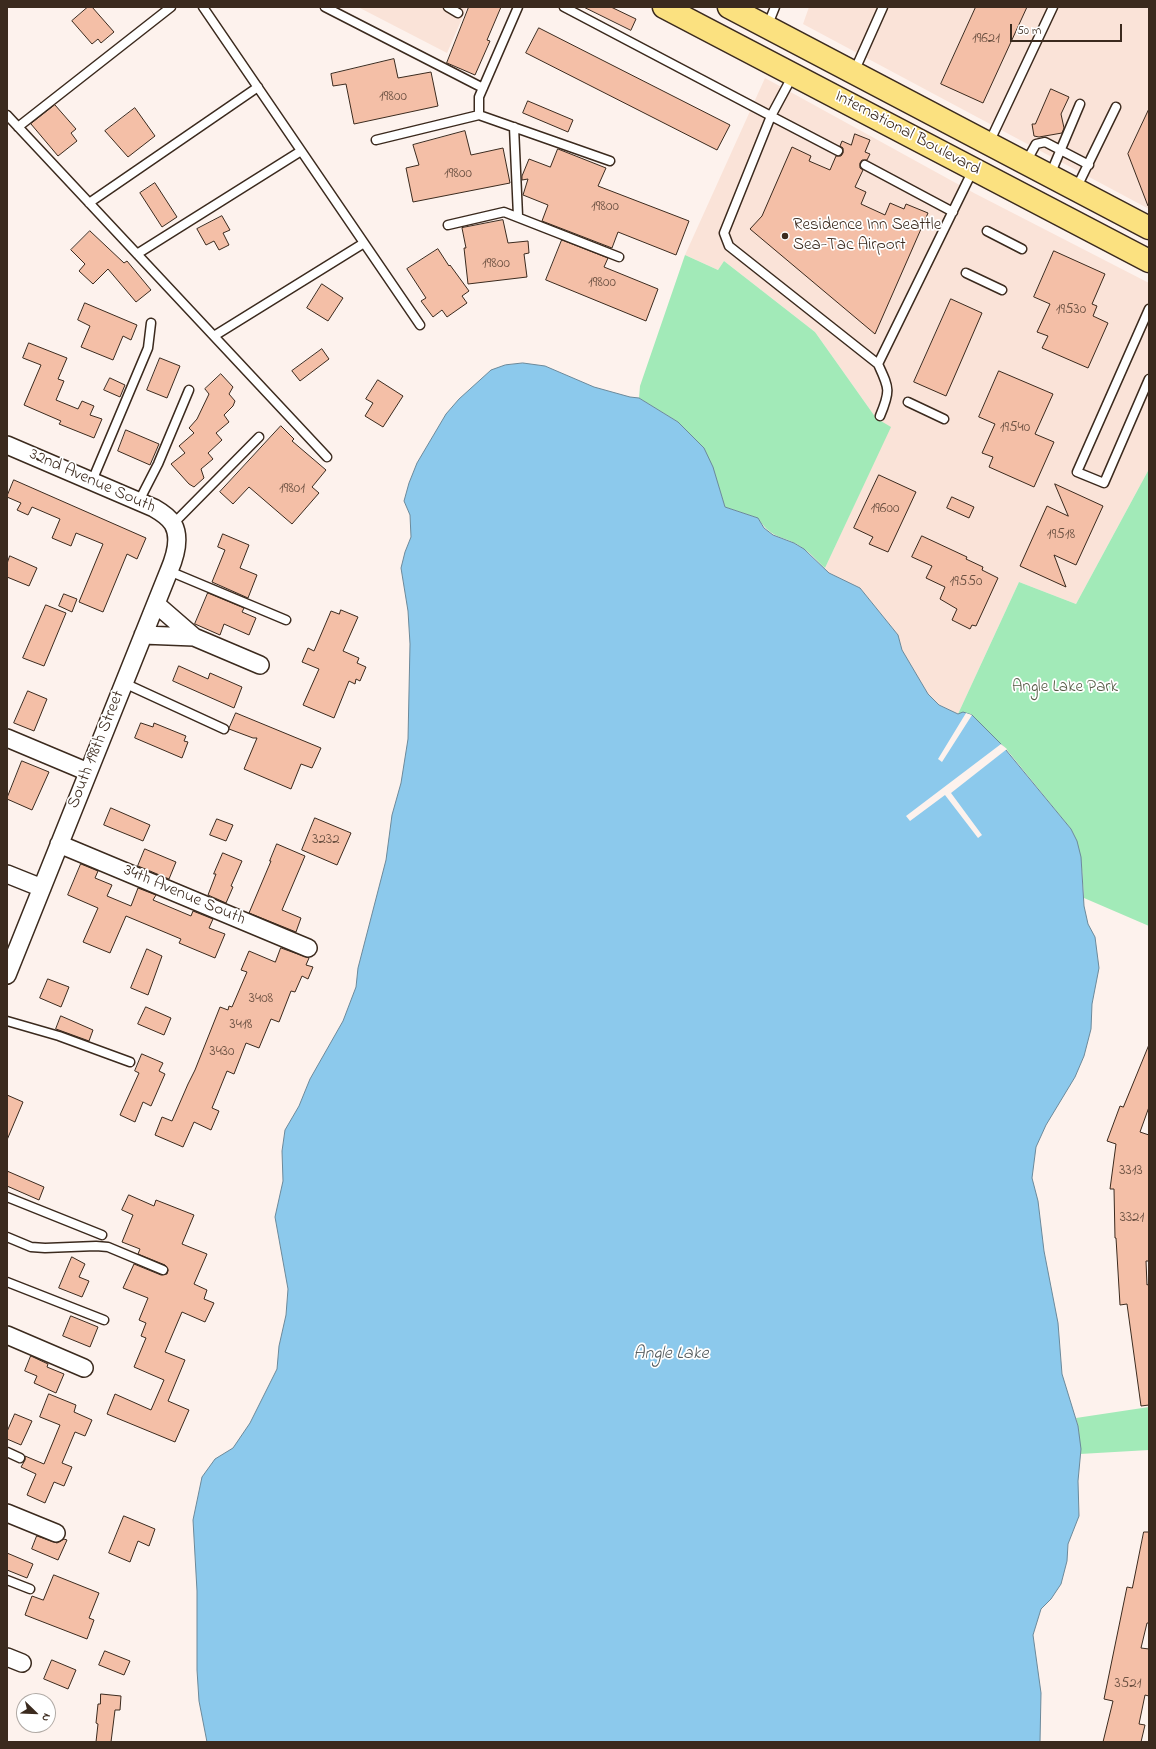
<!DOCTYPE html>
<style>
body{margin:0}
#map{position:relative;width:1156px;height:1749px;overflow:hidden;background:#fdf2ed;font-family:"Indie Flower",sans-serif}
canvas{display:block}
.frame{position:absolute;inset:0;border:8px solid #3b2a1e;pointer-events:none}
.north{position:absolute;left:16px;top:1693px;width:40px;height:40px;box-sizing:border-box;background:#fff;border:1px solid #b1aaa5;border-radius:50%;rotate:113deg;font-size:11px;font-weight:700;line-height:16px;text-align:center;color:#3b2a1e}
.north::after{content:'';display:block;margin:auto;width:14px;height:18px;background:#3b2a1e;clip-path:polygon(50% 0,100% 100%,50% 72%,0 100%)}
.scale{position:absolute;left:1010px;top:24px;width:112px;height:18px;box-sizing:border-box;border:2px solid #3b2a1e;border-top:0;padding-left:5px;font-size:12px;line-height:14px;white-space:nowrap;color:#3b2a1e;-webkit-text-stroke:3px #fff;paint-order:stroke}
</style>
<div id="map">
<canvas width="1156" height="1749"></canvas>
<div class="frame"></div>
<div class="north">N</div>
<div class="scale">50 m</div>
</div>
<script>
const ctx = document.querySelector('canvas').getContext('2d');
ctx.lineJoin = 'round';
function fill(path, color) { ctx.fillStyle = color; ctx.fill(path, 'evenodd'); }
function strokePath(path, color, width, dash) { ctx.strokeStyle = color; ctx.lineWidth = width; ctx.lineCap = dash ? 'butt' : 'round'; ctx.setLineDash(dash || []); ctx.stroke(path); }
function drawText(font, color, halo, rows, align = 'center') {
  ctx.font = font + ' "Indie Flower",sans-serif'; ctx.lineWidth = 3.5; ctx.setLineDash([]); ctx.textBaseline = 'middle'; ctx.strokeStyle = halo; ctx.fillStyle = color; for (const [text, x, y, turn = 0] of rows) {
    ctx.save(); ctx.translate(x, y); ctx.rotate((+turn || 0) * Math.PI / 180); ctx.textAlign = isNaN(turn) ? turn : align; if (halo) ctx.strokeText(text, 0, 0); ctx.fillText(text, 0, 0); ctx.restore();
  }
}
const built = new Path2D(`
 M358,7H467L447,53Z
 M809,7H1149V209L803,24Z
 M765,78L974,193L1149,283V469L1076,604L1019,582L958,714L939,705L928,694L902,650L898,635L860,588L828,573L825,568L890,427L876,418L815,332L724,261L718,270L685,255Z`);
const green = new Path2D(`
 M685,255L718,270L724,261L815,332L876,418L891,427L825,568C818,562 812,554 804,549C785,534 773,542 758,518L725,507L719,488L678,422L639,398L640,386Z
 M1149,469V926L1084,898C1082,874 1083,851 1071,829L1007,750L972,715L958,714L1019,582L1076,604Z
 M1149,1407V1450L1080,1454L1078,1426L1076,1418Z`);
const water = new Path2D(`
 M523,363L545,366L594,387L630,397L639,398L678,422L704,448L713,467L725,507L758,518L764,528L773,535L794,543L804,549L829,573L860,588L898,635L902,650L928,694L939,705L958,714L963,712L972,715L1001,744L1071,829L1077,841L1081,857L1084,906L1088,924L1095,937L1099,968L1092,1004L1091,1029L1084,1056L1075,1077L1046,1125L1036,1147L1032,1178L1038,1201L1044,1251L1058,1323L1062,1374L1078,1426L1081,1449L1078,1481L1079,1516L1068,1544L1067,1561L1061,1584L1051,1599L1041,1609L1033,1635L1041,1693L1040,1742H207L199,1701L197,1670V1591L193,1520L202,1477L215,1459L233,1448L250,1423L277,1369L279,1346L286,1315L288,1289L275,1217L283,1181L282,1151L285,1130L299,1106L310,1079L343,1021L356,987L358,968L386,860L392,815L401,783L408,739L410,644L408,611L401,568L405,552L411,537L410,515L404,501L409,483L417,463L446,414L459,399L491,370L505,365Z`);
const pier = new Path2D(`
 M966,713L972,715L942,762L938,759Z
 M1001,744L1007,749L951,793L982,835L978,838L945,795L910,821L906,816Z`);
const building = new Path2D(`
 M88,7H92L114,32L101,43L98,39L92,44L72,21Z
 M469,7H501L487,40L490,41L475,75L447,63Z
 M584,7H611L636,19L631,30Z
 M976,7H1027L983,103L941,84Z
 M539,28L730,125L717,150L526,53Z
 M394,59L398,78L431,72L438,106L354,124L346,84L333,86L331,74Z
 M1051,89L1069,97L1061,114L1064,128L1062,133L1039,137L1034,136L1032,124H1035Z
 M528,101L573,120L568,132L523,113Z
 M55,105L76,129L71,133L77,141L58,156L31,124Z
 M135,108L155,136L128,157L105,131Z
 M1149,109V206H1148L1128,154Z
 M465,131L471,155L503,148L510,183L413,202L406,168L419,165L413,145Z
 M855,134L870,140L865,152L870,154L867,160H862L860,163V168L863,170L855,187L866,192L861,204L885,215L890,203L904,209L906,204L928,213L875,334L750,229L762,216L792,147L811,156L809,161L830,170L836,156H841L843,153V148L840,146L842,141L851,145Z
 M558,149L606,168L598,186L689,221L676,255L618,232L612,248L542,221L548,205L523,195L528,179L522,180V176L529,159L550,167Z
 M155,183L177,217L162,227L140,193Z
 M222,216L230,230L223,233L229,245L219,250L214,241L206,245L197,229Z
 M503,220L508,243L528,241L529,253L524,254L527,277L468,284L464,248H466L462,228Z
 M90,231L124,263L127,261L151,290L136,302L108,269L93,284L79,271L85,264L71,250Z
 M562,240L608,258L604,267L658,289L646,321L546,280Z
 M438,249L449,266L450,265L469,291L462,296L467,303L447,317L442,310L433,317L421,301L426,298L407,269Z
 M1054,251L1105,274L1092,304L1097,306L1093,316L1108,323L1088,368L1042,348L1048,336L1037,332L1050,304L1034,297Z
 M322,284L343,298L328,321L307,308Z
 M951,299L982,313L946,396L914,382Z
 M85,303L137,325L131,340L123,336L113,360L81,347L90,326L78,320Z
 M29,343L67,358L58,379L64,381L56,400L78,409L82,401L94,406L90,415L102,419L94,438L59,424L61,421L24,405L41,365L23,358Z
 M322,349L329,359L300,381L292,371Z
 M160,358L180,366L167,398L147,390Z
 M999,371L1053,394L1035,434L1054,442L1034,487L989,467L993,457L982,453L995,424L979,417Z
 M221,374L233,387L229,394L235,401L233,406L224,415L229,422L216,433L222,440L208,453L213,459L201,469L204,478L194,487L189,484L171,464L185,453L179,446L194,433L189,428L197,419L209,394L205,389Z
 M110,378L125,385L120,397L104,390Z
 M378,380L403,396L383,427L365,416L373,403L366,399Z
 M281,426L294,439L292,441L326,470L312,487L319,493L292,524L249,487L233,504L220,492Z
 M126,430L159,444L150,465L118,451Z
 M879,475L916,492L888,552L869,544L873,537L854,528Z
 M14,480L146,538L137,559L127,554L103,612L79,602L103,544L76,533L71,546L52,538L60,519L32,507L28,515L17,510L21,503L7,497Z
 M1055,484L1103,506L1076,565L1054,555L1066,587L1020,566L1047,506L1068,516Z
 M952,497L974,507L969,518L947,508Z
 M223,534L249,545L240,568L257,575L248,598L212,582L225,550L218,547Z
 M922,536L967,557L966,559L983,567L982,570L998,578L976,626L972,625L970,629L952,620L957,609L940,599L945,587L926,578L932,566L912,557Z
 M10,556L37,568L29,586L7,577V564Z
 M208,593L244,608L242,612L256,618L249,635L224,624L220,635L195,624Z
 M64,594L77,599L72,612L59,606Z
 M46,605L66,613L44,666L23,658Z
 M341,610L358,617L343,651L359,658L357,663L366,667L360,681L356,679L355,684L349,681L334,718L303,705L319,669L302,662L308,648L314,651L331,611L339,614Z
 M179,666L208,679L210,673L242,687L234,708L173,681Z
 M28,691L47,699L34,731L14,723Z
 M236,713L321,748L312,768L301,764L291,789L244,769L257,738H253L229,729Z
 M141,723L153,727L154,723L186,736L184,741L188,742L182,758L135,738Z
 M22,761L49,772L32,810L7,799Z
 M111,808L150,825L143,841L104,825Z
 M315,818L351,833L337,865L302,850Z
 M217,819L233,825L226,841L210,835Z
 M277,844L305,856L282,910L301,918L296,932L249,913L271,861H270Z
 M145,849L176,862L169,879L138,866Z
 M223,853L242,861L231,886L233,887L226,903L208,895L216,874H214Z
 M81,864L98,871L95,878L112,885L107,896L131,906L138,888L156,895L153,900L191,916L193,911L213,919L209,928L225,934L215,958L179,943L181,939L126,916L110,953L83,942L98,908L68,895Z
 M281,948L309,958L306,965L313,967L308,979L302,976L295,992L291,991L279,1022L271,1019L259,1048L246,1043L234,1074L227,1071L212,1108L219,1111L211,1130L194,1122L183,1147L155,1135L162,1117L172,1121L188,1084L195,1070L220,1007L228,1010L229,1006L232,1007L247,972L241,970L249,951L275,962Z
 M147,949L162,956L148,995L131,988Z
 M48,979L69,987L61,1007L40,998Z
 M146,1007L171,1018L164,1035L138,1024Z
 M61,1016L93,1030L89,1041L56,1029Z
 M1149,1045V1107L1140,1132L1149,1135V1261H1146L1147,1285L1149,1284V1405L1141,1406L1127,1304L1120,1305L1116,1238H1115L1114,1189H1110L1116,1144L1107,1141L1120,1106L1123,1107Z
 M142,1054L163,1063L159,1071L165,1074L151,1106L143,1102L135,1122L120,1115L139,1073L135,1071Z
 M7,1095L23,1102L7,1140Z
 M7,1171L44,1187L39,1200L7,1186Z
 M129,1195L154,1206L156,1200L194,1215L182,1244L207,1254L194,1284L207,1290L204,1299L214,1303L205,1322L182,1312L165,1352L185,1360L168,1401L189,1410L175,1442L107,1414L115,1394L151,1410L164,1380L134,1367L146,1338L141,1336L146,1323L139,1320L148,1298L123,1288L134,1264L161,1275L167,1274L168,1270L165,1265L138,1254L140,1249L122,1242L133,1215L122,1210Z
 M72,1257L85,1264L79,1277L89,1281L82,1297L59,1288Z
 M71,1316L98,1327L90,1347L63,1336Z
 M31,1356L48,1364L47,1367L64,1374L56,1393L34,1383L37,1376L25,1371Z
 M49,1394L76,1405L74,1412L92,1420L85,1436L75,1432L62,1463L72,1467L64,1486L54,1482L45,1503L27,1495L36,1474L21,1467L25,1460V1456L44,1464L60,1425L40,1417Z
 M15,1414L32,1421L21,1445L7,1439V1432Z
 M124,1516L155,1529L149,1546L138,1541L130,1562L109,1553Z
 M1144,1532H1149V1623H1147L1141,1648L1149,1649V1696L1145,1695L1139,1724L1145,1725L1141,1742H1103L1113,1701L1104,1699L1127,1587L1132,1588Z
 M37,1536L57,1543L64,1539L67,1540L58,1560L32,1549Z
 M7,1553L33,1564L27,1578L7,1570Z
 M54,1575L99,1593L89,1618L94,1620L87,1639L25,1615L32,1596L43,1600Z
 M105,1651L130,1661L124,1675L99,1665Z
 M52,1660L76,1670L68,1689L44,1679Z
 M101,1694L121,1696L120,1710H115L111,1742H96L98,1724L96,1723L98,1704H100Z`);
const lane = new Path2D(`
 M203,7L420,325
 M325,7L483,88
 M448,7L458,13
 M564,7L771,116L793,75
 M767,27L775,7
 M854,72L883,7
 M7,115L327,457
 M479,115L610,161
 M18,127L171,7
 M514,127L518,216
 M376,140L479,115V97L518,7
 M989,143L1053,7
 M838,151L771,116L724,233L729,246L878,364L973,170
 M1026,162L1036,144L1045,142L1089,165
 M865,165L953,212
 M1050,175L1080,104
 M1076,189L1116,107
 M89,203L258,87
 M448,225L504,212L619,257
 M987,231L1022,249
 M137,254L301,151
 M966,273L1002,290
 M1149,309L1077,472L1104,483L1149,379
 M214,336L364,243
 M878,364C889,388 891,390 880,416
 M908,402L944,419
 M92,481L148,348L151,323
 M139,501L158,464L189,390
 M173,524L259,437
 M169,571L286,620
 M124,683L224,729
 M7,1021L59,1036L130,1062
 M7,1197L102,1235
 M7,1237L31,1247L45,1248L96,1246L108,1247L163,1270
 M7,1282L104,1320
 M7,1452L20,1458
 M7,1580L30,1589`);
const street = new Path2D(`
 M7,445L154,508C161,512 169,517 173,524C181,538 175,557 169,571L7,975
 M156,604L194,637L260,665
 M143,635L194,637
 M7,738L88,772
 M59,844L308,948
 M7,874L42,888
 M7,1335L84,1368
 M7,1513L56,1533
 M7,1657L22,1663`);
const primary = new Path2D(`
 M664,7L1149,261
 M729,7L1149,228`);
const markers = [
 [785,236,4,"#3b2a1e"]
];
const numberNames = [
 ["19621",986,40],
 ["19800",393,98],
 ["19800",458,175],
 ["19800",605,208],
 ["19800",496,265],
 ["19800",602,284],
 ["19530",1071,311],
 ["19540",1015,429],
 ["19801",292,490],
 ["19600",885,510],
 ["19518",1061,536],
 ["19550",966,583],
 ["3232",326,841],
 ["3408",261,1000],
 ["3418",241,1026],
 ["3430",222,1053],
 ["3313",1131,1172],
 ["3321",1132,1219],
 ["3521",1128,1685]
];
const streetNames = [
 ["International Boulevard",907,134,28],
 ["32nd Avenue South",92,482,24],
 ["South 198th Street",97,750,-68],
 ["34th Avenue South",184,896,23]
];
const poiNames = [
 ["Residence Inn Seattle",793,226],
 ["Sea-Tac Airport",793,246]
];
const parkNames = [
 ["Angle Lake Park",1065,688]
];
const waterNames = [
 ["Angle Lake",671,1355]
];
fill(built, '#fae3d8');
fill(green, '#a2eab8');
fill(water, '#8cc9ec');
strokePath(water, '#6c899a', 1);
fill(pier, '#fdf2ed');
fill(building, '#f4bfa7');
strokePath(building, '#3b2a1e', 1);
strokePath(lane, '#3b2a1e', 11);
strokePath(street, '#3b2a1e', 20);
strokePath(primary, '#3b2a1e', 25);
strokePath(lane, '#fff', 8);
strokePath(street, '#fff', 17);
strokePath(primary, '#fbe180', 22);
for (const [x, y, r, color] of markers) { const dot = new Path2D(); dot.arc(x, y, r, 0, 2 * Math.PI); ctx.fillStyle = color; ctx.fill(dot); strokePath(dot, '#fff', 1.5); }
drawText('15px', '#694f40', null, numberNames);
drawText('17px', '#3b2a1e', '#fff', streetNames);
drawText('17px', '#3b2a1e', '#fff', poiNames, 'left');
drawText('17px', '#555a44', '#fff', parkNames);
drawText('italic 18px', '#535a5c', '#fff', waterNames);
</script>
